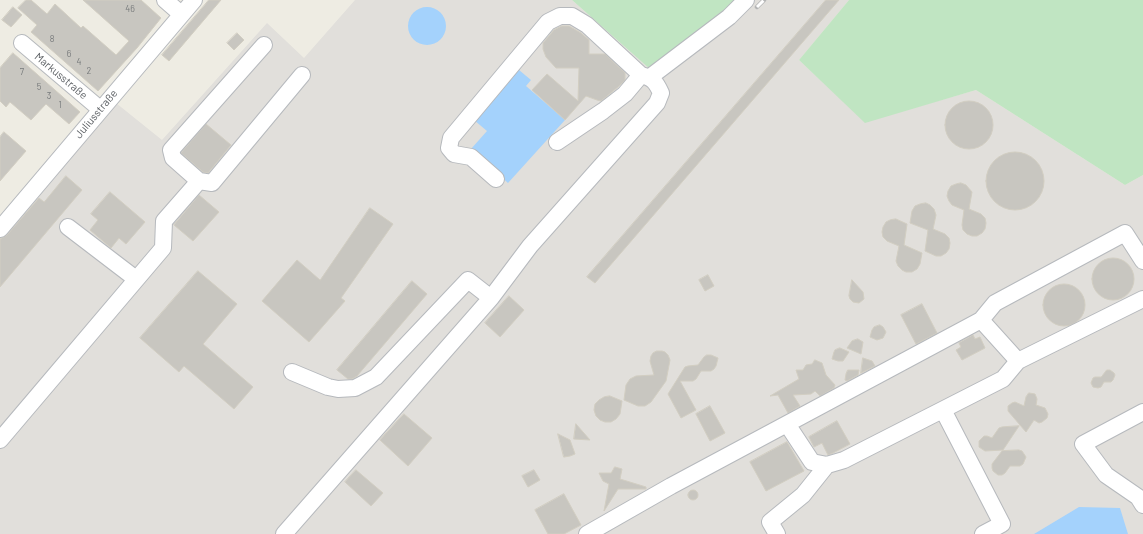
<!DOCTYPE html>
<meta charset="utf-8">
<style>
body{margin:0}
canvas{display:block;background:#eeece3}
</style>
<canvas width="1143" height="534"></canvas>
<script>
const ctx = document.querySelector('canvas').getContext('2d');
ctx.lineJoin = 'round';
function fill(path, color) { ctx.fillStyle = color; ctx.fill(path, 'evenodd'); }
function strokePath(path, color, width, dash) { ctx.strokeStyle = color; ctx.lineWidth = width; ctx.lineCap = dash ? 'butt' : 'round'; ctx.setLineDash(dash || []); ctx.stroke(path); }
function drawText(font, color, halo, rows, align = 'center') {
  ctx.font = font + ' Barlow,sans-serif'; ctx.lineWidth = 3.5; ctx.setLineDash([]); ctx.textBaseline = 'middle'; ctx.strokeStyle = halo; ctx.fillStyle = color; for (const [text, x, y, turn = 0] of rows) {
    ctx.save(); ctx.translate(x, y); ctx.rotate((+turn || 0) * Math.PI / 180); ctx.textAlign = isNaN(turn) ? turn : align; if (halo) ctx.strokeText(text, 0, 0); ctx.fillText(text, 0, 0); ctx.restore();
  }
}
const industrial = new Path2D(`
 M355,0H572L651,70L741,0H849L799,60L865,122L976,90L1125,185L1143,175V534H0V237L116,103L162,140L267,23L304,58Z`);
const green = new Path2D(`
 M572,0H741L651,70Z
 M849,0H1143V175L1125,185L976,90L865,123L799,60Z`);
const water = new Path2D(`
 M408 26a19 19 0 1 1 38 0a19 19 0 1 1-38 0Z
 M519,70L531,80L526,86L565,120L508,183L471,149L487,131L474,120Z
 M1079,507L1120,508L1128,534H1034Z`);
const building = new Path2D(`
 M26,0H31L47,14L55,4L81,28L83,26L116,55L129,41L83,0H141L161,18L137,48L98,91L31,32L37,25L18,8Z
 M209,0H221L169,61L162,55Z
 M826,0H839L595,283L587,277Z
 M13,7L22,15L11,27L2,20Z
 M562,26H569L581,33L589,40V54H605L625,73V80L618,87L601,101L597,100L586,96L565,120L532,90L547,74L578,101L579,68H556L546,57L543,49V43L554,30Z
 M237,33L244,40L234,50L227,43Z
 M13,53L80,112L69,124L46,104L31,120L10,102L6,107L0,101V68Z
 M945 125a24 24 0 1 1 48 0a24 24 0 1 1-48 0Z
 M206,124L231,145L208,173L203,172L181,153Z
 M4,132L26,151L0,181V137Z
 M986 181a29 29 0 1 1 58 0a29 29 0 1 1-58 0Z
 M66,176L82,190L0,287V239L7,235L39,198L44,202Z
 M961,183L966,185L972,192L969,209L981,214L985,218L986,223L985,229L982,233L977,236H972L967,234L963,230L962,225L964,210L952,205L949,201L947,196L948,191L951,186L956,184Z
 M110,192L145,222L126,244L119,238L111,248L90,230L98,220L91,214Z
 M199,195L219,212L193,241L174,225Z
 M926,203L930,205L934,209L936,215L933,229L945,234L949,238L950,243L949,249L946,253L941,256H936L925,251L928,230L910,223L912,211L915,206L920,204Z
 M370,208L393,224L341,298L345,301L309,342L262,301L297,260L320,280Z
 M896,219L907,224L904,245L922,253L920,264L917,269L912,272H906L902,270L898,266L896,261L899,246L887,241L883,237L882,232L883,227L886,222L890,220Z
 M1092 279a21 21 0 1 1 42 0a21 21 0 1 1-42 0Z
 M198,271L237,304L203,344L253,387L234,409L184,366L179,372L140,338Z
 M708,275L714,286L705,291L699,280Z
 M852,280L863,292L864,299L859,303L853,302L850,299L849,296Z
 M412,281L427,294L357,376L352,379H348L337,370Z
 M1043 305a21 21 0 1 1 42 0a21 21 0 1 1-42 0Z
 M509,296L524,310L500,337L485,323Z
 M922,304L937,333L916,344L901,315Z
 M880,325L883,327L886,332L883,338L877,340L870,337L872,330L874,327Z
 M973,335L975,339L980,337L985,348L962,360L956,350L961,347L959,343Z
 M858,339L863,342L861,354L847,348L852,341Z
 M840,348L849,352L843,361H838L832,359L834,352L835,350Z
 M657,351H662L665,352L668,355L670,360L666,381L651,402L645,406H638L624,400L626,385L630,379L636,376L654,375L650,361L651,356L653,353Z
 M707,355H711L718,358L716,366L714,369L711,371H701L696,379L693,381H680L696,410L681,418L668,394L685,367L688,366L698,365L704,357Z
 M863,358L872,361L875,366L861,373Z
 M815,360L822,363L826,375L835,385L834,388L820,396L815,391L811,394L793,395L800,406L788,413L778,395L770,396L799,379L796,370H803L806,365L812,364Z
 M848,370H859L858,375L847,381L845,380L846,374Z
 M1107,370H1110L1114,373L1115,375L1113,380L1111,382H1104L1101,387L1098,388L1093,387L1091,383L1093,378L1095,377H1101Z
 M1029,393L1035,394L1037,399L1036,405L1045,408L1048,414L1047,418L1042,422L1039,423L1034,420L1026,432L1008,411V406L1012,403L1015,402L1024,406L1026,397Z
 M610,396L622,401L620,414L616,419L611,422H605L600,420L596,416L594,410L595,404L599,400L604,397Z
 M710,406L725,433L710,441L696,414Z
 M404,414L432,438L408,466L380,440Z
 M837,421L850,444L833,453L828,455L822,443L814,447L809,437Z
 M576,424L590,440L574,439Z
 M1019,426L1003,450L985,451L979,447V441L984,436H987L992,438L999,428L1002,427Z
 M558,434L570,440L575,454L570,456L564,457Z
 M787,442L804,471L766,491L750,462Z
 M1019,450L1022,451L1026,457L1023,464L1020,466H1010L1005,473L1002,475H998L993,471L992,468V464L1002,451Z
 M615,467L622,469L620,479L646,487V489H618L604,511L609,484L603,481L599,473H611Z
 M356,470L383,493L371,506L345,482Z
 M534,470L540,480L528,487L522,476Z
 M688 495a5 5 0 1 1 10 0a5 5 0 1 1-10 0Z
 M564,494L581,525L564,534H548L535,510Z`);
const minor = new Path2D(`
 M165,0L181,14
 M22,43L100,109
 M264,45L171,150L173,158L199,181L212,183L302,75
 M650,77L729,17L746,0
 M557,142L603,111L625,94L641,75
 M68,227L136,279
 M0,229L194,0
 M981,320L1018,361L1143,299
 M292,372L328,387L338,389L355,388L376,377L468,280L491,298
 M943,410L1002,524L983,534
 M1143,412L1083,444L1106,475L1138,497L1143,505
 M787,424L812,462L827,465L844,460L1003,379L1018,361
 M0,440L163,248L164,221L199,181
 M284,534L491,298L530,246L657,103L661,93C656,82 653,78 641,75L587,25L572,16H560L548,22L451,138L449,148L454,154L471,157L496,179
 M587,534L671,486L981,320L995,303L1125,233L1143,261
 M777,534L770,522L803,495L827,465`);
const rail = new Path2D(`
 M757,7L764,0`);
const numberNames = [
 ["46",130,9],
 ["8",52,39],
 ["6",69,54],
 ["4",79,62],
 ["2",89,71],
 ["7",22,72],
 ["5",39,87],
 ["3",49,96],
 ["1",60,105]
];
const streetNames = [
 ["Markusstraße",61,76,40],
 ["Juliusstraße",96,114,-50]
];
fill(industrial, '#e1dfdb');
fill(green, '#c0e5c2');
fill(water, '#a4d2fc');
fill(building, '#c8c6c0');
strokePath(building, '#d2cec2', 1);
strokePath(minor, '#b6b9bd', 18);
strokePath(minor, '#fff', 16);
strokePath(rail, '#b4b5b5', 4.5);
strokePath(rail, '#fff', 3, [9]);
drawText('9px', '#76797a', null, numberNames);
drawText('11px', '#5b5f63', '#fff', streetNames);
</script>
